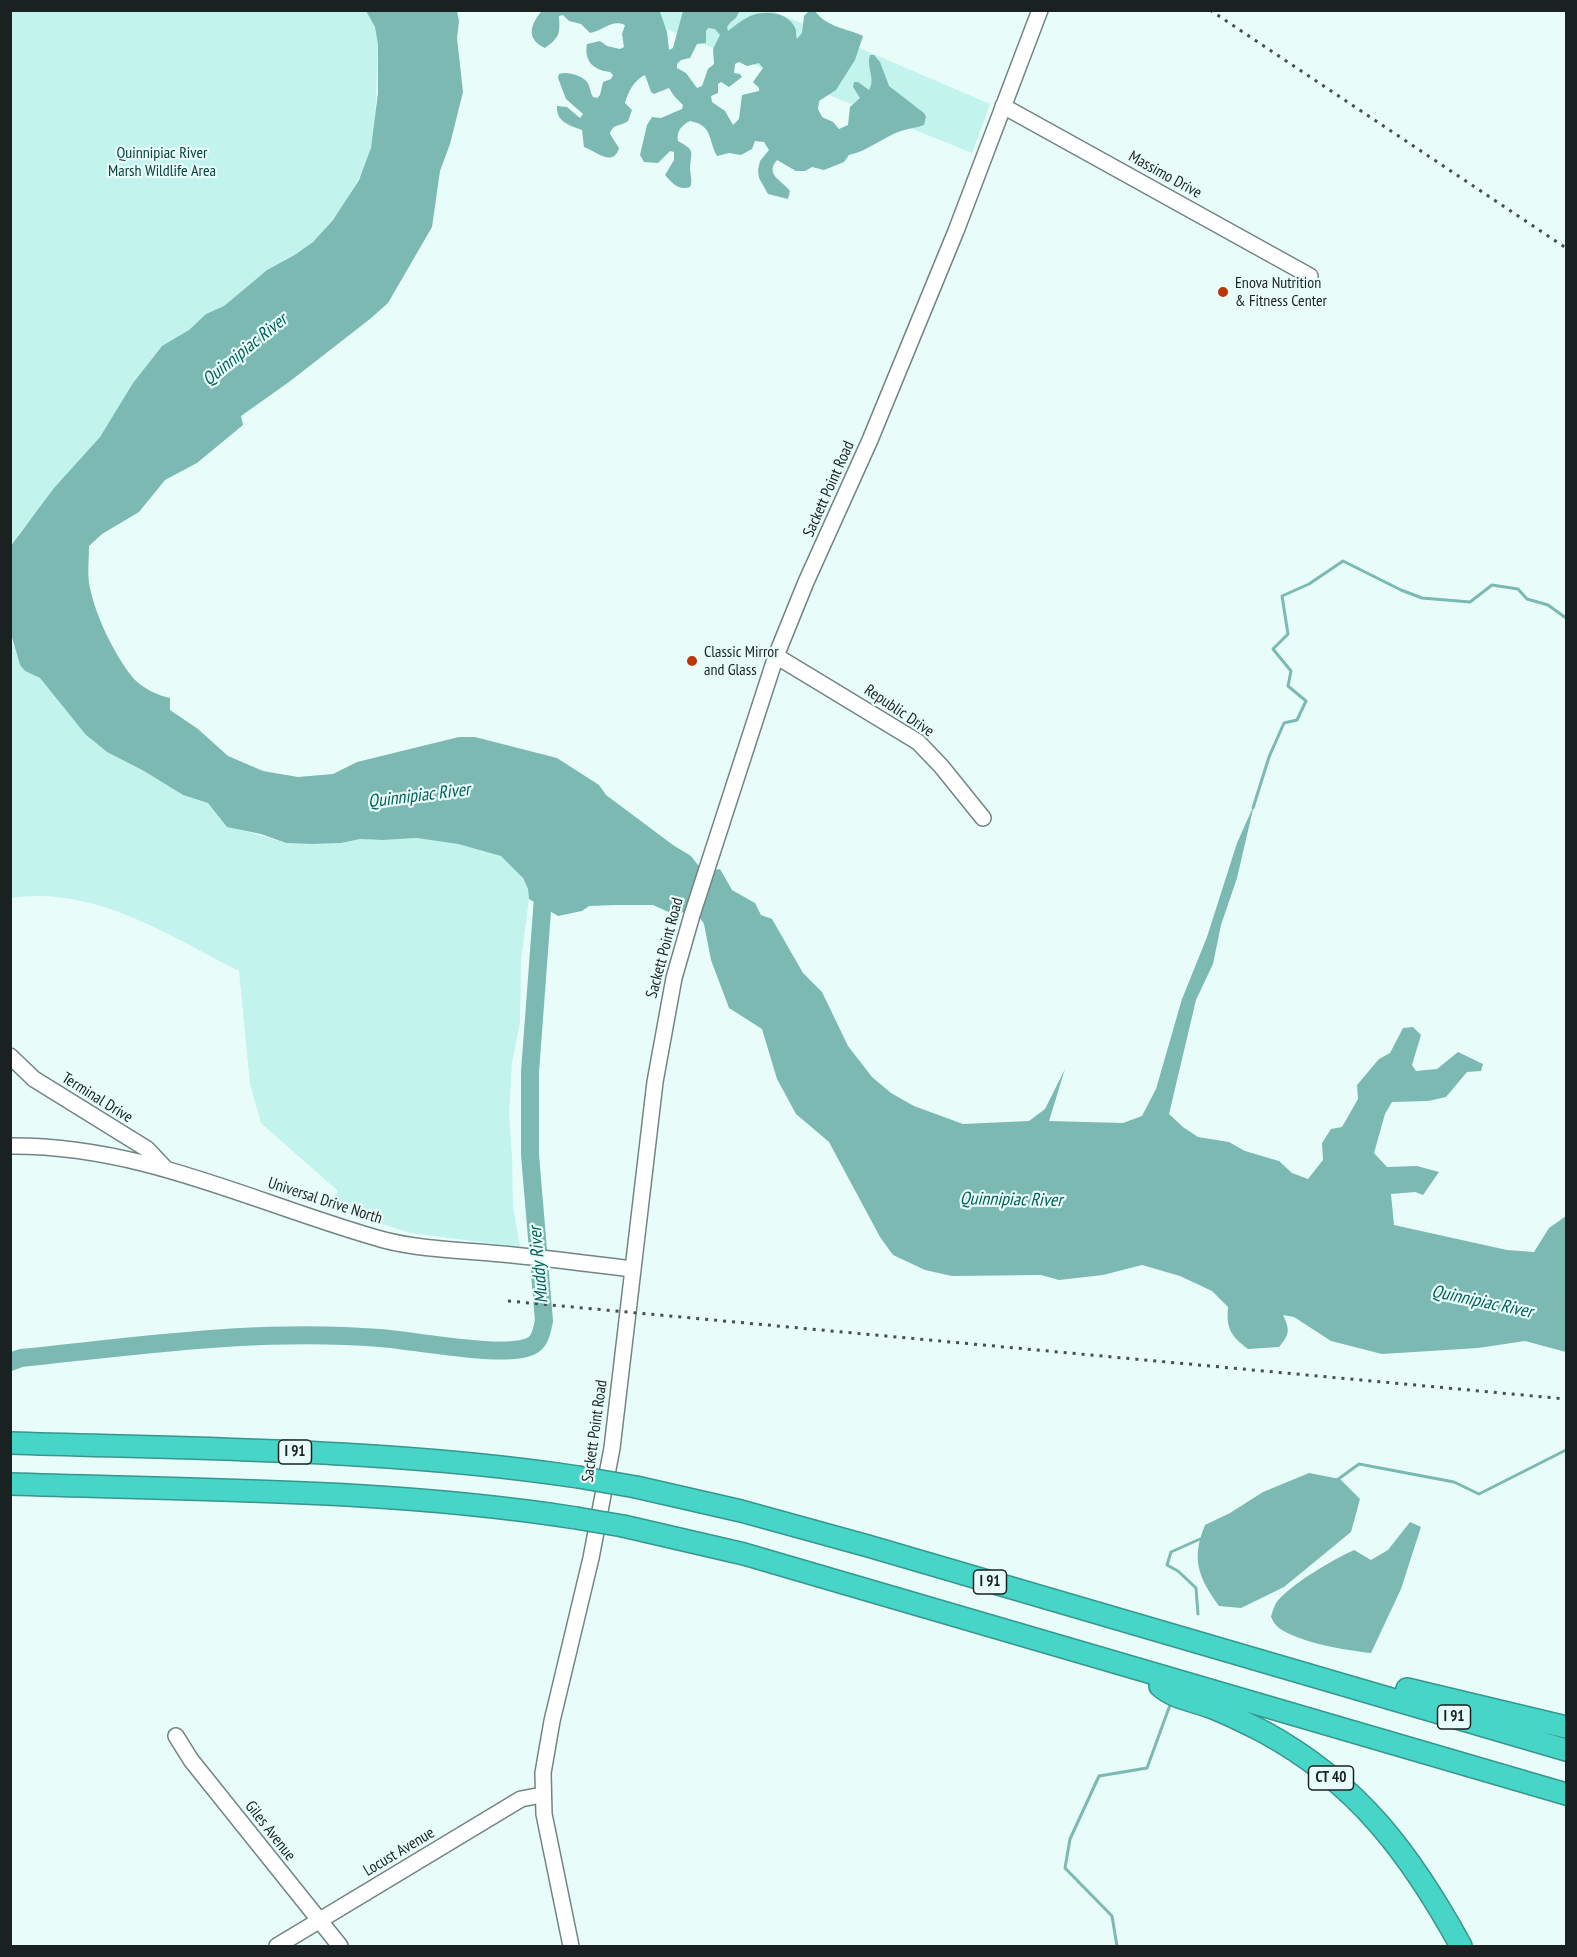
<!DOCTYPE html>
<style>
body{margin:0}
#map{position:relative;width:1577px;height:1957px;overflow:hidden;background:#e8fdfa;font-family:"PT Sans Narrow",sans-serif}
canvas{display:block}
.frame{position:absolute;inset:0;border:12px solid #1a2221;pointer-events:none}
</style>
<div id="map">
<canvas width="1577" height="1957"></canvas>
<div class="frame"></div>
</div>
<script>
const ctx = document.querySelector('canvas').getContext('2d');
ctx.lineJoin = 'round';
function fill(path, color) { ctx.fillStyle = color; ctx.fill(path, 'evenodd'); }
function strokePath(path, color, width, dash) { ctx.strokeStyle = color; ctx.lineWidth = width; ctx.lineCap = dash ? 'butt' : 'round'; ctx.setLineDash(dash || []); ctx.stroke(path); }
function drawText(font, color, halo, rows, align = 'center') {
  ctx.font = font + ' "PT Sans Narrow",sans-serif'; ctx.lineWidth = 4.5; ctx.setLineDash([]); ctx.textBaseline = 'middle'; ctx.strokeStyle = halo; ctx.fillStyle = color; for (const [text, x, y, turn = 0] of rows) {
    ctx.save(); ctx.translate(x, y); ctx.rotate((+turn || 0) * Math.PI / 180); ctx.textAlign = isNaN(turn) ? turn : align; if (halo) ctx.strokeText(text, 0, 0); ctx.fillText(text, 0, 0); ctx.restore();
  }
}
const green = new Path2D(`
 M11,11H366L375,27L378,45L375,125L370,154L365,167L341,209L319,236L308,246L267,270L224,306L206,314L189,330L160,348L133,383L100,437L54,488L43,505L19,533L11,549Z
 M622,11H773L990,104L972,153Z
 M10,634L20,665L25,671L40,678L90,739L107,752L144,771L183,795L208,803L214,807L220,819L242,830L286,843L312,844L341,843L360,839L382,840L417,838L451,842L501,856L519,872L528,889L529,899L521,960L520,1023L512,1062L509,1114L512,1155L513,1207L520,1247L410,1233L330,1207L338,1191L261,1123L250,1084L239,971C168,935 94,885 11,898Z`);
const water = new Path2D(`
 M366,11H457L459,21L457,38L463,92L450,144L440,171L432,227L388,303L370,319L289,382L241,416L243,425L197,463L165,480L139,512L102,534L89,546C89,560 87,575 90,588C96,617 115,656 134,679C144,689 157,695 170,698V710L198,729L228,756L263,771L298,777L333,774L357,762L459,737H475L557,758L599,785L606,795L673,845L691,856L698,865L715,870L720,869L732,890L755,903L761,915L772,919L803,973L822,992L848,1046L872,1077L891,1093L914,1106L963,1124L1029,1121L1045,1109L1065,1069L1049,1121L1123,1123L1142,1116L1156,1089L1182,999L1207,937L1237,843L1254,805L1237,878L1221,925L1213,964L1196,1000L1169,1114L1183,1127L1198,1137L1229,1142L1245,1151L1279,1161L1292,1173L1308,1179L1323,1160L1322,1143L1331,1129L1342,1127L1358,1099L1357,1085L1379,1059L1390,1053L1403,1028L1413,1027L1421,1035L1412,1065L1416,1071L1437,1069L1458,1052L1483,1064L1481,1071L1467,1072L1446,1097L1428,1101L1392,1102L1385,1114L1374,1153L1387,1167L1417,1166L1439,1172L1423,1195L1415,1192L1391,1194L1394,1225L1507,1250L1534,1252L1549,1228L1566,1216V1352L1525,1341L1478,1348L1382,1354L1331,1341L1294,1317L1283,1315C1290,1330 1290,1334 1279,1347L1248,1349C1231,1336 1226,1329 1228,1307L1212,1291L1180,1276L1142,1265L1103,1275L1059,1280L1041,1275L952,1276L925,1270L893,1255L880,1237L829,1142L796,1114L777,1079L762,1029L729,1008L711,960L704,924L700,918L683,912L675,915L653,905H616L589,906L582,911L558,916L529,899L528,889L523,878L501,856L458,844L417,838L382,840L360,839L341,843L312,844L286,843L261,834L227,827L208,803L183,795L144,771L107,752L86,735L40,678L25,671L20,665L11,634L10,549L13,543L54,488L100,437L133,383L162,346L189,330L206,314L224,306L267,270L296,254L313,242L333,220L359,180L371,148L378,93V45L375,27Z
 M541,12L654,10L660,12L667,32L669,50L673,48L683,11H739C737,20 731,20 727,27L728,31C736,25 744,18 753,15C768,10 790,13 796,30C796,33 796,36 797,39L802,33L804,16L809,11H815C826,27 846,28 863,36L855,60L836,90L819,101L818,109L822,117L833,122L839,129L848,125L850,107L860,98L853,87L854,82H858L869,90C876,79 866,67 870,55H874L880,62L889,86L924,113L926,117L924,125C917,128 909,128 901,131C883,137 868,151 849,155L844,162L824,170L812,167L805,171H796L777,160C764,175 783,181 790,191L788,199L768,194L759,178L758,170L760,161L769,150L764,142L755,141L752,149L741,155L729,153L717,156C708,140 713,125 690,121C682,125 676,131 678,141C696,151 691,151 690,168C690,175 693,181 690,187C679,191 672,183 665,175L674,160V152L670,151L658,163L644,162L640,155L647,125L652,117L661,118L682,109L683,105L674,96L669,88L654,94L651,92L645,75C634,80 628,92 625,103L632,110L628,121C620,127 613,123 610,134L619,148C613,168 596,151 584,147L582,130C569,125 556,122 557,106L567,107L580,118L583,114L566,99L558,78L559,74C567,71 581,75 587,82C590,86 590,92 593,97L597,98L600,95L603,82L611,79L613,75L610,72C593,70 584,61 587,44L600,41L607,46L620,49L624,47L622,34L625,25C611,19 603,31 590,33L581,24L569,21L563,15L559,16C560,34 560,37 545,48C525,39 531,24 541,12ZM708,28L715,29L720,35L713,49L714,64L708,69L702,86L697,88L686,73L677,68V64L681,60L690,58L697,44L706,43V31ZM739,62L747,66L759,63L763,68L753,82L759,88V91L742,95L739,119L733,125L725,111L712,102L711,96L718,93V84L721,82L729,87L742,77L740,74L734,73L735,64Z
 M1309,1473L1340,1479L1360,1499L1351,1532L1284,1587L1241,1608L1219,1606C1198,1577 1191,1559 1205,1525L1230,1513L1263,1492Z
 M1410,1522L1421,1527L1401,1589L1371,1653C1345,1650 1300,1643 1279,1628C1275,1625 1273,1621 1271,1617C1272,1612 1274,1607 1276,1603C1289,1585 1334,1559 1354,1550L1371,1560L1388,1550Z`);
const stream = new Path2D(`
 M1253,808L1269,757L1284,723L1297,720L1306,701L1288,686L1291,671L1273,649L1288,634L1282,596L1309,584L1343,561L1401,590L1422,598L1470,602L1492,585L1518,589L1527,599L1548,605L1566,618
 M1337,1480L1359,1464L1454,1482L1479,1494L1566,1450
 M1198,1614L1196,1588L1178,1571L1167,1565L1171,1552L1200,1539
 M1117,1946L1112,1916L1065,1868L1070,1839L1099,1776L1147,1768L1170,1705`);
const river = new Path2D(`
 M10,1362L21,1358C140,1346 260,1328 380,1338C412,1340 509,1360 533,1345C541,1340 542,1329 544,1321L530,1155V1072L544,884`);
const minor = new Path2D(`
 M1003,106L1310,276
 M776,656L918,742L941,766L983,818
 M10,1056L34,1079L147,1149L165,1168
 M10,1146C145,1145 258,1205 384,1240C423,1250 462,1250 502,1254C546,1258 590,1264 633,1269
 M176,1736L191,1760L340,1946
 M277,1946L521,1799L542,1795
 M571,1946L544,1814L543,1773L552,1721L591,1558L612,1448L655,1082L674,978L692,915L776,656L806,582L870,440L956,231L1040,10`);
const highway = new Path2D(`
 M10,1443C200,1449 390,1449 578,1477
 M10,1484C199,1490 389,1489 576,1518
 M636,1487L741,1511L868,1546L1566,1750
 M623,1526L744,1554L1566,1794
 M1160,1686C1173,1698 1194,1701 1210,1707C1229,1714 1246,1723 1264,1732C1358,1783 1411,1855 1461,1946
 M1407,1689L1566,1727`);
const rail = new Path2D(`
 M1210,10L1566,248
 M508,1301L1566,1399`);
const highwayBridge = new Path2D(`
 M578,1477L636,1487
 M576,1518L623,1526`);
const markers = [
 [1223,292,6,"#bd3500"],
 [692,661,6,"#bd3500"]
];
const shields = [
 [295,1452,33],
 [990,1582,33],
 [1454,1717,33],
 [1331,1778,45]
];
const shieldNames = [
 ["I 91",295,1452],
 ["I 91",990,1582],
 ["I 91",1454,1717],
 ["CT 40",1331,1778]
];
const parkNames = [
 ["Quinnipiac River",162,153],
 ["Marsh Wildlife Area",162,171]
];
const streetNames = [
 ["Massimo Drive",1165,175,29],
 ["Sackett Point Road",829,489,-66],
 ["Republic Drive",899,711,34],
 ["Sackett Point Road",665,948,-75],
 ["Terminal Drive",97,1098,32],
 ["Universal Drive North",325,1201,18],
 ["Sackett Point Road",595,1431,-82],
 ["Giles Avenue",270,1831,52],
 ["Locust Avenue",399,1852,-31]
];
const poiNames = [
 ["Enova Nutrition",1235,283],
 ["& Fitness Center",1235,301],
 ["Classic Mirror",704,652],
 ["and Glass",704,670]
];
const waterNames = [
 ["Quinnipiac River",245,350,-39],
 ["Quinnipiac River",419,796,-7],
 ["Quinnipiac River",1011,1200,1],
 ["Muddy River",539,1265,-95],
 ["Quinnipiac River",1482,1302,12]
];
fill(green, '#c2f3ed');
fill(water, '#7cb9b2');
strokePath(stream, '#7cb9b2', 3);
strokePath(river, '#7cb9b2', 18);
strokePath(minor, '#728583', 18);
strokePath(highway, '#37968e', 24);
strokePath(minor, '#fff', 15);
strokePath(highway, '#47d5c8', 21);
strokePath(rail, '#45504e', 3, [3, 6]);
strokePath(highwayBridge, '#37968e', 24, []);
strokePath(highwayBridge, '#47d5c8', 21);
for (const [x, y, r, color] of markers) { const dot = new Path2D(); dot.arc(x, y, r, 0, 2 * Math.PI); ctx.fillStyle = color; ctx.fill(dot); strokePath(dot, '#e8fdfa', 2); }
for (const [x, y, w] of shields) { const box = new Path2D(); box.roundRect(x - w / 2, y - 12, w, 24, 4.5); ctx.fillStyle = '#e8fdfa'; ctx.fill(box); strokePath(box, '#1a2221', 1.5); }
drawText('bold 15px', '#1a2221', null, shieldNames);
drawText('16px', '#07423d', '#e8fdfa', parkNames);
drawText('16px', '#1a2221', '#e8fdfa', streetNames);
drawText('16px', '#1a2221', '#e8fdfa', poiNames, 'left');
drawText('italic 18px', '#015d57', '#e8fdfa', waterNames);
</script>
